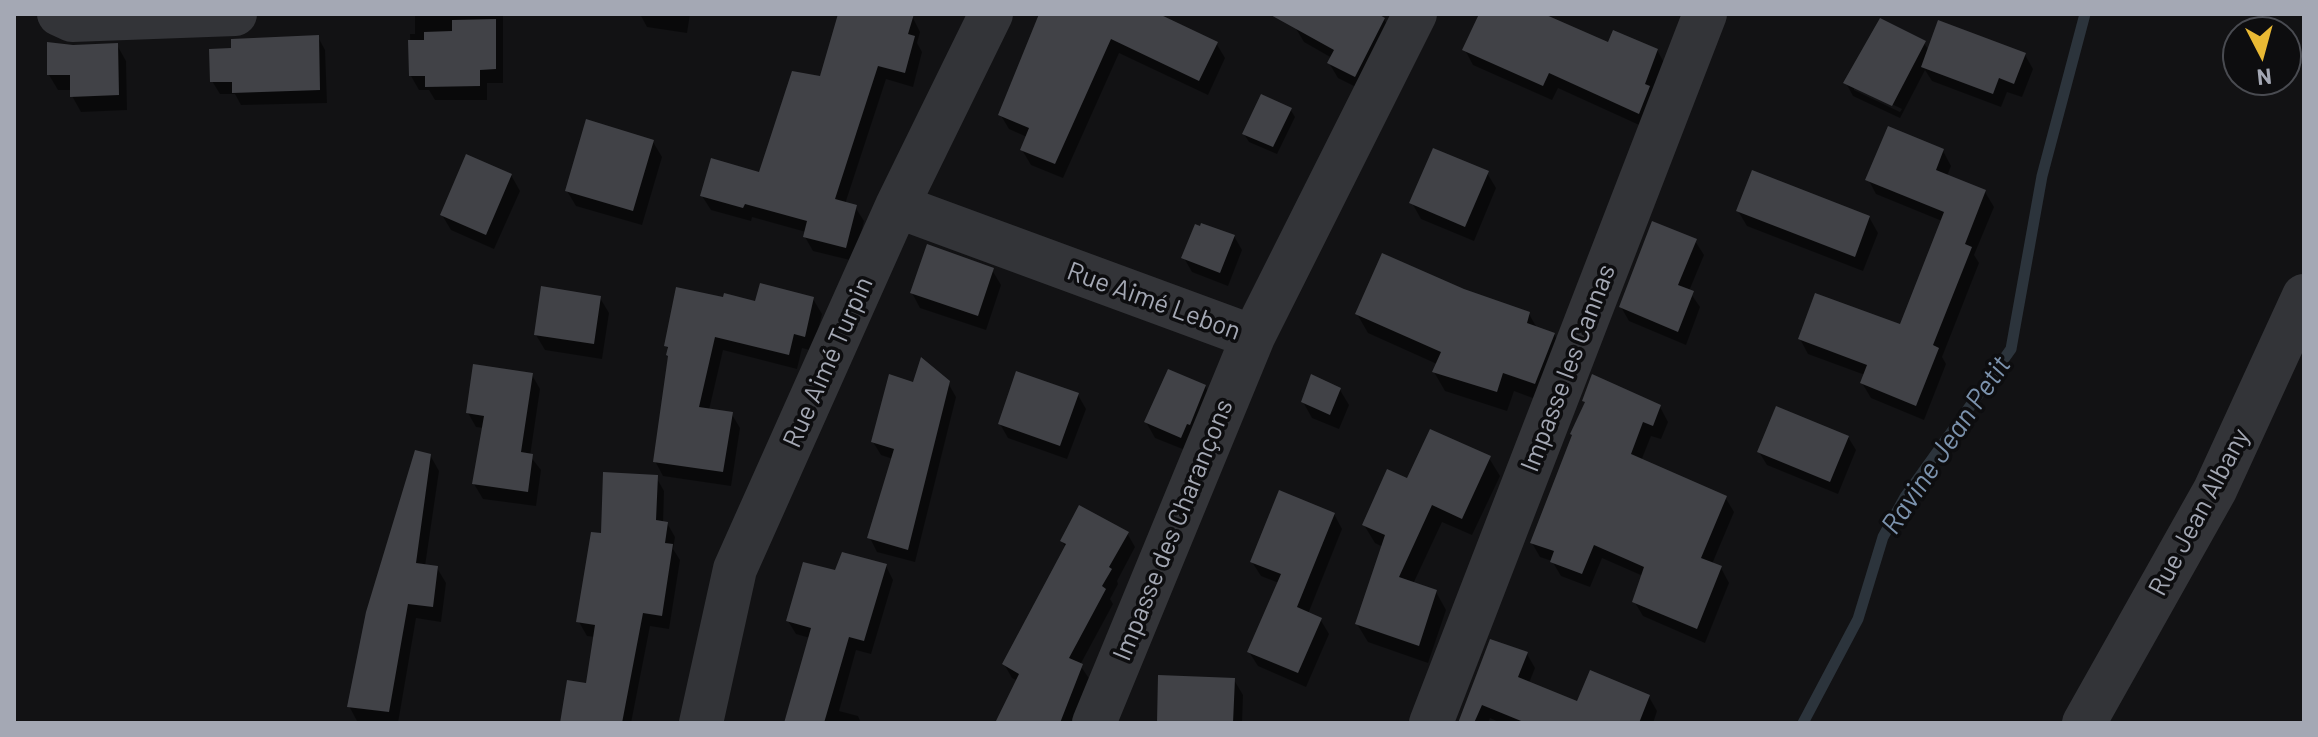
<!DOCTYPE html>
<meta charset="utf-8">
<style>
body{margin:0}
#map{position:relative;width:2318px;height:737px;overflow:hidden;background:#121214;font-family:Barlow,sans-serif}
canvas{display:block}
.frame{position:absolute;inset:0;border:16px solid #a4a8b4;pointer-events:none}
.north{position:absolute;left:2222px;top:16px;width:80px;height:80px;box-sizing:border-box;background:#0d0d0f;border:2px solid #494b51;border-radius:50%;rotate:174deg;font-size:22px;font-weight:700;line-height:32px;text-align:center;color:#a4a8b4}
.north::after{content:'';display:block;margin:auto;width:28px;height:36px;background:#e9b934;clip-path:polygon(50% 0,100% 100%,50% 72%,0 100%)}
</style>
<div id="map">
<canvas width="2318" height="737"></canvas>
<div class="frame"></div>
<div class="north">N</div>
</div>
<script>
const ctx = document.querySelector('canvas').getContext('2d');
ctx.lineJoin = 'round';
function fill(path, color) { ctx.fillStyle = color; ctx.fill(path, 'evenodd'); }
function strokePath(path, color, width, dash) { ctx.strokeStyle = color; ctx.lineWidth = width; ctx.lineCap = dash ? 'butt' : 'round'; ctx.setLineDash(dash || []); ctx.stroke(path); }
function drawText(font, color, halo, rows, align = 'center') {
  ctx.font = font + ' Barlow,sans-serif'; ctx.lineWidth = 7; ctx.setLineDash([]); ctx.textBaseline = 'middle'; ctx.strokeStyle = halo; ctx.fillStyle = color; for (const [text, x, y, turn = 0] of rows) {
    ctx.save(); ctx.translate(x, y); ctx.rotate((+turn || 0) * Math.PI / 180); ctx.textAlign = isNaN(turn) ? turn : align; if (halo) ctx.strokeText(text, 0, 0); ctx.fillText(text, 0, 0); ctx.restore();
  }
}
const shadow = new Path2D(`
 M415,14H503V83H487V100H435L429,90H419L411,76L410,34H415Z
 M640,14H690L687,33L647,27Z
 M840,14H914L913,18L920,32L917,43L922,52L913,87L886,79L845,204L855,207L864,221L854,261L813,251L805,237L806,232L752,217L751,221L711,210L702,196L760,175L822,78Z
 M1041,14H1139L1216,43L1225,58L1208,95L1119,53L1063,178L1031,165L1022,150L1027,137L1009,129L1000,114Z
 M1303,14H1373L1384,19L1392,34L1364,91L1338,78L1329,63L1332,58L1304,42L1295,27Z
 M1481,14H1539L1609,45L1657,50L1666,66L1648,129L1558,88L1552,100L1473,65L1465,50Z
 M318,37L325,50L327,103L241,105L235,94H220L212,81Z
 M1924,43L1929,51L2025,55L2033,69L2022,97L2007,92L2001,107L1932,81L1925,70L1900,118L1853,96L1846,83ZM1854,86L1902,109L1900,112L1854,90Z
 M117,45L126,61L127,110L81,112L72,96V90H58L49,75L73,47Z
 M1290,109L1295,117L1277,154L1249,142L1244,134Z
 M653,142L662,157L642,225L576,206L567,191Z
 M1943,151L1951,166L1947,176L1985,192L1994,207L1974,255L1979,263L1942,357L1946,364L1924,420L1871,398L1862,383L1865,375L1808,354L1800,339L1901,327L1942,221L1876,194L1868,179Z
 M1487,173L1496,188L1474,241L1421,219L1412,203Z
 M511,175L520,191L494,249L451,230L442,215Z
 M1738,211L1869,217L1878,233L1863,271L1747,226Z
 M1234,236L1242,250L1228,286L1192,272L1184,258Z
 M1695,241L1704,255L1689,291L1700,307L1686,345L1629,321L1621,307Z
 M992,270L1001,285L986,330L920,308L912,293Z
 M1463,291L1529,314L1537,328L1554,334L1565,354L1546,403L1514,391L1507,411L1445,391L1434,372L1437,364L1368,333L1357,314Z
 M600,298L609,313L602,359L545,350L536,335Z
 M813,299L822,314L813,351L802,348L797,369L723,350L709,410L731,413L740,428L731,486L663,476L655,461L669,351L666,346L756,304Z
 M532,375L540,389L530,456L541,470L536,506L483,499L474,484L484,428L476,427L468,413Z
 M948,383L956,397L915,562L877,552L870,538L893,459L881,455L873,442L914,384Z
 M1205,386L1214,402L1190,452L1155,438L1146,422Z
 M1340,390L1349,405L1339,429L1312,418L1303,402Z
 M1078,395L1086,409L1067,459L1008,438L1000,424Z
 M1660,407L1668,422L1661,439L1651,436L1641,461L1725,497L1734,512L1712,564L1721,568L1729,583L1705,643L1643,616L1634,601L1643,576L1602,558L1590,587L1561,576L1552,561L1540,557L1532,543L1574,437Z
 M1848,437L1856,450L1838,494L1767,465L1759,452Z
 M430,455L439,471L425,566L437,568L446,583L441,622L416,618L398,723L357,721L349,706Z
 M1489,458L1500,476L1472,535L1442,522L1413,584L1436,592L1446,610L1428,663L1368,642L1357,624L1383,547L1375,543L1364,525L1408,481Z
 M656,477L664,491L663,523H667L675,537L673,549L680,560L669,629L650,626L631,723H562L588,685L595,637L587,636L579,622L603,536Z
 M1334,514L1342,529L1308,614L1320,619L1329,634L1306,687L1258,666L1249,652L1279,583L1261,576L1252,562Z
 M1127,533L1135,547L1117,581L1118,584L1110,599L1113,604L1080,665L1090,680L1073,723H997L1018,681L1012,678L1004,664L1066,548L1062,541Z
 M886,566L893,580L871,654L856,650L839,711L858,716L861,723H784L810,638L796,634L788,621L836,573Z
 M1527,654L1535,668L1529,683L1578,703L1649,697L1657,711L1653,723H1501L1490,718L1488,723H1460Z
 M1234,680L1243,695L1242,723H1159Z`);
const stream = new Path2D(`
 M1803,723L1858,619L1883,537L1905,497L2011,349L2042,176L2085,14`);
const building = new Path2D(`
 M838,14H914L908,34L915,36L905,73L878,66L835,199L857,205L846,248L803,237L807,221L745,204L743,208L700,196L711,158L759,172L792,71L820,76Z
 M1039,14H1159L1218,42L1199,81L1111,39L1055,164L1020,150L1029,128L998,115Z
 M1269,14H1378L1385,18L1355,77L1327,63L1334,50Z
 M1479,14H1544L1608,42L1613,30L1658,49L1645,84L1650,86L1639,114L1549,73L1543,86L1462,50Z
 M1880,18L1926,41L1892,106L1843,83Z
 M496,19V69L480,70V86L425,87V76H409L408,40H424V32L452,31V20Z
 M1938,20L2026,53L2014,84L1999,78L1993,94L1921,67Z
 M319,35L320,90L232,93V82H210L209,49L231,48V39Z
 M47,42L73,45L118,43L119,95L70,97V75H47Z
 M1261,94L1292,108L1273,147L1242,134Z
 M586,119L654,140L633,211L565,191Z
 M1888,126L1944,149L1936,170L1986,190L1965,244L1972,247L1933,345L1939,348L1916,406L1860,383L1867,365L1798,339L1815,293L1900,324L1944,212L1865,180Z
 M1433,148L1489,171L1465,227L1409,203Z
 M466,154L512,174L486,235L440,215Z
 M1752,170L1870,216L1855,257L1736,211Z
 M1652,221L1697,239L1678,285L1694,291L1678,332L1619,307Z
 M1201,223L1235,235L1220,273L1181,258L1195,224L1200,226Z
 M927,244L994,268L978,316L910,293Z
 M1382,253L1464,289L1530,312L1527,323L1555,333L1535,384L1503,373L1497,392L1432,372L1441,352L1355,314Z
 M760,283L814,297L805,337L794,334L789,355L715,337L699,407L733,412L723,472L653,462L668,356L666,355L668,347L664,346L676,287L723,297L724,293L755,301Z
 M541,286L601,296L594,344L534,335Z
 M921,357L950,381L908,550L867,538L894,449L871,442L889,374L913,382Z
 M473,364L533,373L521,452L533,454L528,492L472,484L484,416L466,413Z
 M1168,369L1206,385L1190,425L1187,424L1181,438L1144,422Z
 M1016,371L1079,393L1060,446L998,424Z
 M1311,374L1341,388L1330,415L1301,402Z
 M1592,374L1661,405L1653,426L1643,422L1631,454L1727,496L1701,558L1722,566L1697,629L1632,602L1644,567L1594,545L1582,574L1550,562L1554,551L1530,543L1572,435L1570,434L1585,402L1582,401Z
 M1776,406L1849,436L1830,482L1757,452Z
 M1430,429L1491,456L1462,519L1432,505L1399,577L1437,590L1419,646L1355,624L1385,535L1362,525L1387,469L1407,478Z
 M415,450L431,454L416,563L438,566L433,607L408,604L389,712L347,707L366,612Z
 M603,472L658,475L656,520L668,522L665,543L673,544L662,616L643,613L622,723H560L567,680L586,683L595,625L576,622L591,532L601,533Z
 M1279,490L1335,513L1297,607L1322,618L1298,673L1247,652L1281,574L1250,562Z
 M1079,505L1129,532L1109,567L1112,569L1102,586L1106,589L1069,658L1083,664L1060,723H995L1019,674L1002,664L1066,544L1060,541Z
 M842,552L887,564L864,641L849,637L824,723H784L811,628L786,621L803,562L835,570Z
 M1490,639L1528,652L1518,677L1577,701L1590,670L1650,695L1639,723H1526L1482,705L1474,723H1458Z
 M1158,675L1235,678L1233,723H1157Z`);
const minor = new Path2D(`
 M59,14L72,20L235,14
 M897,206L1253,337L1415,14
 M701,723L735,569L897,206L991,14
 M1094,723L1253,337
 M1431,723L1705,14
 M2084,723L2215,490L2304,296`);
const streetNames = [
 ["Rue Aimé Lebon",1154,301,20],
 ["Rue Aimé Turpin",828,362,-66],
 ["Impasse les Cannas",1568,368,-69],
 ["Rue Jean Albany",2199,512,-62],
 ["Impasse des Charançons",1173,530,-68]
];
const waterNames = [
 ["Ravine Jean Petit",1946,445,-56]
];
fill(shadow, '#0007');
strokePath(stream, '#2c343c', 11);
fill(building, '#414247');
strokePath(minor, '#333438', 44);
drawText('26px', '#a4a8b4', '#0d0d0f', streetNames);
drawText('italic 28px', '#7c93ae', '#0d0d0f', waterNames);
</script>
